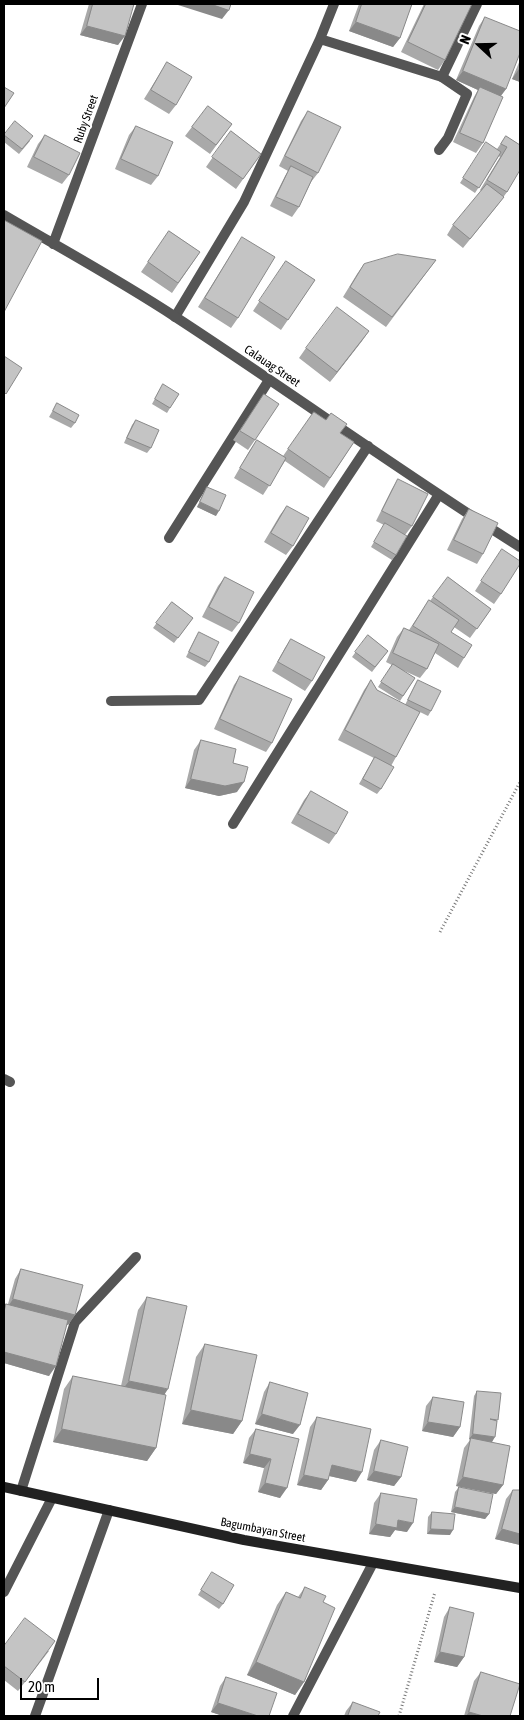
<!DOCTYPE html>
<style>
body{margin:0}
#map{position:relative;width:524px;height:1720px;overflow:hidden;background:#fff;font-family:"Asap Condensed",sans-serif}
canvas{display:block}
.frame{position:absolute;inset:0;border:5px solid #000;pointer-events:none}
.north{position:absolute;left:454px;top:20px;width:50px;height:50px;-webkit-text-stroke:4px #fff;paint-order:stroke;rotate:291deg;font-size:14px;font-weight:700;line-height:20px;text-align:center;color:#000}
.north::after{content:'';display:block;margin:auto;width:18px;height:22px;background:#000;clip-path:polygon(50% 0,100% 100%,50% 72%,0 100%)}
.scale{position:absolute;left:20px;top:1678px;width:79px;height:22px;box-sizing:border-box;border:2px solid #000;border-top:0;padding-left:6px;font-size:15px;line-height:18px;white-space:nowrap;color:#000;-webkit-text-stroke:4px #fff;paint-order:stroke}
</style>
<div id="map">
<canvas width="524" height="1720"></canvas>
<div class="frame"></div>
<div class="north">N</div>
<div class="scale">20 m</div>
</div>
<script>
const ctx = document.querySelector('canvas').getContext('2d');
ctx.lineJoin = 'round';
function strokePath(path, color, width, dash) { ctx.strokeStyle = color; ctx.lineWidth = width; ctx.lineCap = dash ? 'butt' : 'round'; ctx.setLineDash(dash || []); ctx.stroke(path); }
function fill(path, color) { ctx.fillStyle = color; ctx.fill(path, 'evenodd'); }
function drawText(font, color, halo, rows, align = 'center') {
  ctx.font = font + ' "Asap Condensed",sans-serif'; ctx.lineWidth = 4; ctx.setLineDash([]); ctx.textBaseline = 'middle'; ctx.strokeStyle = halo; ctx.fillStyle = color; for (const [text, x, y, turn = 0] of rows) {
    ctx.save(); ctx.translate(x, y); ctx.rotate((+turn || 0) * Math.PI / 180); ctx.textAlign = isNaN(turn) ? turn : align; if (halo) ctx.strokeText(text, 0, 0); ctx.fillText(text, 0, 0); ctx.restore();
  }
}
const path = new Path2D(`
 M440,932L520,782
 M399,1716L435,1592`);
const service = new Path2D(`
 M439,150L448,138L467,94L442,77`);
const minor = new Path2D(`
 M320,39L442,77L477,4
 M175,317L244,202L320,39L334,4
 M169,538L269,380
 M111,701L199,700L368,446
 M233,824L438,496
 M4,1079L10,1082
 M21,1491L75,1322L136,1257
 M4,1592L52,1498
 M35,1716L109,1510
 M293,1716L373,1563`);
const tertiary = new Path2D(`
 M4,215C62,249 121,281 177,318C292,393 404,474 520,547
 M53,244L142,4`);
const secondary = new Path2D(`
 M4,1487L244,1540L520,1588`);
const wall = new Path2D(`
 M89,4H134L118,45L80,35Z
 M359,4H412L400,38L393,47L349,31Z
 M424,4H472L445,60L438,70L401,52Z
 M485,17L506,89L501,96L483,143L476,153L453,142L474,97L478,90L456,80L479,26Z
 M520,60V82L512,79Z
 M167,62L176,105L169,114L144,99Z
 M208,106L232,124L210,154L185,136Z
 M308,111L318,173L311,182L299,207L292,217L270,206L285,176L288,171L279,166L301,121Z
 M15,121L30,141L19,154L4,142V136Z
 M136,126L158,176L151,185L115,169L129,135Z
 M231,131L261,154L236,189L206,167Z
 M45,135L69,175L62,184L27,167L38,144Z
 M506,136L520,145L507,192L497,206L463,248L447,235L453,225L481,191L480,190L500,157L499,156L475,193L460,183L483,147L497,149Z
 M169,231L200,252L172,293L141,272Z
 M242,237L238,318L231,328L198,307Z
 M436,260L386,327L343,297L357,274L364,264Z
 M286,261L315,280L281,330L253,311Z
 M369,331L330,382L299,358L306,348Z
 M163,384L170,408L167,413L152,404Z
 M264,394L255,440L248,450L233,440Z
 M57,403L75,423L71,428L49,417Z
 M314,412L340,433L354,442L324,488L285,461L263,495L234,478L250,450L257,440L283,456Z
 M136,420L151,448L147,453L124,443L132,425Z
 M398,479L412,526L405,535L396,555L392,560L371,547L384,525L376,521L392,489Z
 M207,487L216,516L197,507L204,492Z
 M287,506L293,546L286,555L264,542L280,515Z
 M469,509L483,554L477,564L447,550L462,519Z
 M502,549L501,594L494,604L475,591Z
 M225,577L239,623L232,632L202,617L218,586Z
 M448,577L491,609L470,638L454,627L451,632L464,658L458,668L435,653L427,669L420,678L400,669L415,678L400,701L378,687L392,665L386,662L397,637L404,628L409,630L429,600L430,601Z
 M172,602L193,618L174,643L153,628Z
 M199,632L209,662L205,667L186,657L196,637Z
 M368,635L388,651L372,672L352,657Z
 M291,639L312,681L305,691L272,671L285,648Z
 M240,676L272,743L266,752L214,729L234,685Z
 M371,680L377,690L405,705L415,685L418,680L431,711L428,716L420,712L396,757L391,766L381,789L377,794L359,784L374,758L338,740L364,690Z
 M201,740L233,763L237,792L219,796L185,788L194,750Z
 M311,791L336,834L329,844L291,823L304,800Z
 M21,1269L75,1315L68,1325L67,1324L49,1376L4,1363V1307L6,1304H8L15,1279Z
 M147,1297L165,1394L156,1448L147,1461L53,1442L64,1389L73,1376L121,1386L138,1310Z
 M205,1344L242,1421L233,1434L182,1424L196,1357Z
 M270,1382L293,1434L255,1424L264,1392Z
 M477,1391L497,1421L492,1442L503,1485L496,1494L456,1486L464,1448L470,1440L469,1439L474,1396Z
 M433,1397L460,1427L453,1437L422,1431L426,1406Z
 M317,1417L356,1482L329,1476L328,1480L321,1490L297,1485L310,1427Z
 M256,1429L299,1439L280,1498L258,1492L264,1468L243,1463L249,1438Z
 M381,1440L401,1477L394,1486L367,1480L374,1450Z
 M459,1487L489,1514L485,1519L451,1512L455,1492Z
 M513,1490L520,1545L495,1539L506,1499Z
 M381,1493L407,1532L395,1530L390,1537L369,1534L374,1503Z
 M432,1512L450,1535L427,1534L428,1517Z
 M209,1577L223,1604L219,1609L198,1595Z
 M305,1587L323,1602L304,1682L295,1695L247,1675L277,1605L286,1592L298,1597Z
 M450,1607L464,1657L457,1667L434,1662L444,1617Z
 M4,1646L49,1651L18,1691L4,1680Z
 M481,1672L510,1716H464L474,1681Z
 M226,1677L269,1716H223L211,1712L220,1686Z
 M353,1702L378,1716H344L346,1711Z`);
const shadedWall = new Path2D(`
 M179,4H211L229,10L222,19L178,5Z
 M356,22L400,38L393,47L349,31Z
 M87,26L125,36L118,45L80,35Z
 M519,69L520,70V82L512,79Z
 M463,71L506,89L499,98L480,87L478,90L456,80Z
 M369,331L362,341L330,382L337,372Z
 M200,502L219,511L216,516L197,507Z
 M191,779L244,782L237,792L219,796L185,788Z
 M13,1299L75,1315L68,1325L7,1308Z
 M4,1352L56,1366L49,1376L4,1363Z
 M129,1381L168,1389L159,1403L119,1394Z
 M191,1410L242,1421L233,1434L182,1424Z
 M262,1414L300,1425L293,1434L255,1424Z
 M428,1422L460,1427L453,1437L422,1431Z
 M62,1429L156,1448L147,1461L53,1442Z
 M473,1434L495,1437L492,1442L469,1439Z
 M250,1454L271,1459L264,1468L243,1463Z
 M332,1465L362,1472L356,1482L325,1475Z
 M374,1471L401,1477L394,1486L367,1480Z
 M304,1475L328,1480L321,1490L297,1485Z
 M463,1477L503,1485L496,1494L456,1486Z
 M265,1483L287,1488L280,1498L258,1492Z
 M455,1507L489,1514L485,1519L451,1512Z
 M398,1520L413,1523L407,1532L395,1530L390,1537L369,1534L376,1524Z
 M431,1529L453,1530L450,1535L427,1534Z
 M502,1529L520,1534V1545L495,1539Z
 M440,1652L464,1657L457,1667L434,1662Z
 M256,1662L304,1682L295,1695L247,1675Z
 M218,1703L258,1716H223L211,1712Z
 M469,1712L483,1716H466Z`);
const building = new Path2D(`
 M93,4H134L125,36L87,26Z
 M211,4H231L229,10Z
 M362,4H412L400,38L356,22Z
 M426,4H472L445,60L408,42Z
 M485,17L520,31V53L506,89L463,71Z
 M167,62L192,77L176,105L151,90Z
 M4,87L14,93L4,108Z
 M480,87L503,97L483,143L460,133Z
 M208,106L232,124L216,145L192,127Z
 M308,111L341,127L318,173L285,156Z
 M15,121L33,136L22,149L4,135Z
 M136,126L173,142L158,176L121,159Z
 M231,131L261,154L243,179L212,157Z
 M45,135L80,153L69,175L34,157Z
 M506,136L520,145V170L507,192L487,180L507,147L501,144Z
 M486,142L501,152L479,188L463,178Z
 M291,166L313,177L299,207L276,197Z
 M487,184L504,197L470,239L453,225Z
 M4,220L42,241L4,312Z
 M169,231L200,252L178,283L148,262Z
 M242,237L275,257L238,318L205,298Z
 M398,254L436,260L392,317L350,287L364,264Z
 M286,261L315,280L288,320L259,301Z
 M337,307L369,331L337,372L306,348Z
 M4,356L22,368L6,394L4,392Z
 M163,384L179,394L170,408L155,399Z
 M264,394L279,404L255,440L240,431Z
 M57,403L79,415L75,423L53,411Z
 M314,412L326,420L331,413L347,424L340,433L354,442L330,478L288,449Z
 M136,420L159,430L151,448L127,438Z
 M257,440L286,458L270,486L240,468Z
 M398,479L428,494L412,526L382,511Z
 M207,487L226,495L219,511L200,502Z
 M287,506L309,518L293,546L271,533Z
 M469,509L498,523L483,554L454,540Z
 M385,523L407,536L396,555L374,542Z
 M502,549L520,561V564L501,594L481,581Z
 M225,577L254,592L239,623L209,607Z
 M448,577L491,609L477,629L433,597Z
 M429,600L459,620L451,632L472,645L464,658L413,626Z
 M172,602L193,618L178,638L156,623Z
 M404,628L439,644L427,669L393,653Z
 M199,632L219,642L209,662L189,652Z
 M368,635L388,651L375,667L355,652Z
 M291,639L325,657L312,681L278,662Z
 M393,664L415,678L403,696L381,682Z
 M240,676L292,699L272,743L220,719Z
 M371,680L377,690L420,712L396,757L345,730Z
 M418,680L441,691L431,711L408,700Z
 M201,740L236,749L233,763L248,767L244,782L225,786L191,779Z
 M375,757L394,767L381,789L363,779Z
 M311,791L348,812L336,834L298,814Z
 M21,1269L83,1285L75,1315L13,1299Z
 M147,1297L187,1306L168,1389L129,1381Z
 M6,1304L68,1320L56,1366L4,1352V1313Z
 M205,1344L257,1355L242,1421L191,1410Z
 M73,1376L166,1395L156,1448L62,1429Z
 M270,1382L308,1393L300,1425L262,1414Z
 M477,1391L501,1393L498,1420L490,1419L497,1421L495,1437L473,1434Z
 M433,1397L464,1402L460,1427L428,1422Z
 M317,1417L371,1429L362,1472L332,1465L328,1480L304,1475Z
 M256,1429L299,1439L287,1488L265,1483L271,1459L250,1454Z
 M471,1438L510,1446L503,1485L463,1477Z
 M381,1440L408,1447L401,1477L374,1471Z
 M459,1487L493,1494L489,1514L455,1507Z
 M513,1490H520V1534L502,1529Z
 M381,1493L417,1499L413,1523L398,1520L397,1528L376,1524Z
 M432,1512L455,1514L453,1530L431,1529Z
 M212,1572L234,1585L223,1604L201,1590Z
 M305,1587L326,1596L323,1602L335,1608L304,1682L256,1662L286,1592L300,1598Z
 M450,1607L474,1613L464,1657L440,1652Z
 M25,1618L55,1641L25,1682L4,1666V1646Z
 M481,1672L520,1684L510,1716H483L469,1712Z
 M226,1677L277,1693L269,1716H258L218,1703Z
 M353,1702L380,1712L378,1716H348Z`);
const streetNames = [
 ["Ruby Street",86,119,-70],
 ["Calauag Street",272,366,34],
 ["Bagumbayan Street",263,1530,11]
];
strokePath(path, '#777', 3, [1, 2.5]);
strokePath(service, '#555', 10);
strokePath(minor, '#555', 10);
strokePath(tertiary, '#555', 10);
strokePath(secondary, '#222', 10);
fill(wall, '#a9a9a9');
fill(shadedWall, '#898989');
fill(building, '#c4c4c4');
strokePath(building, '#898989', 1);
drawText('12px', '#000', '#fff', streetNames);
</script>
